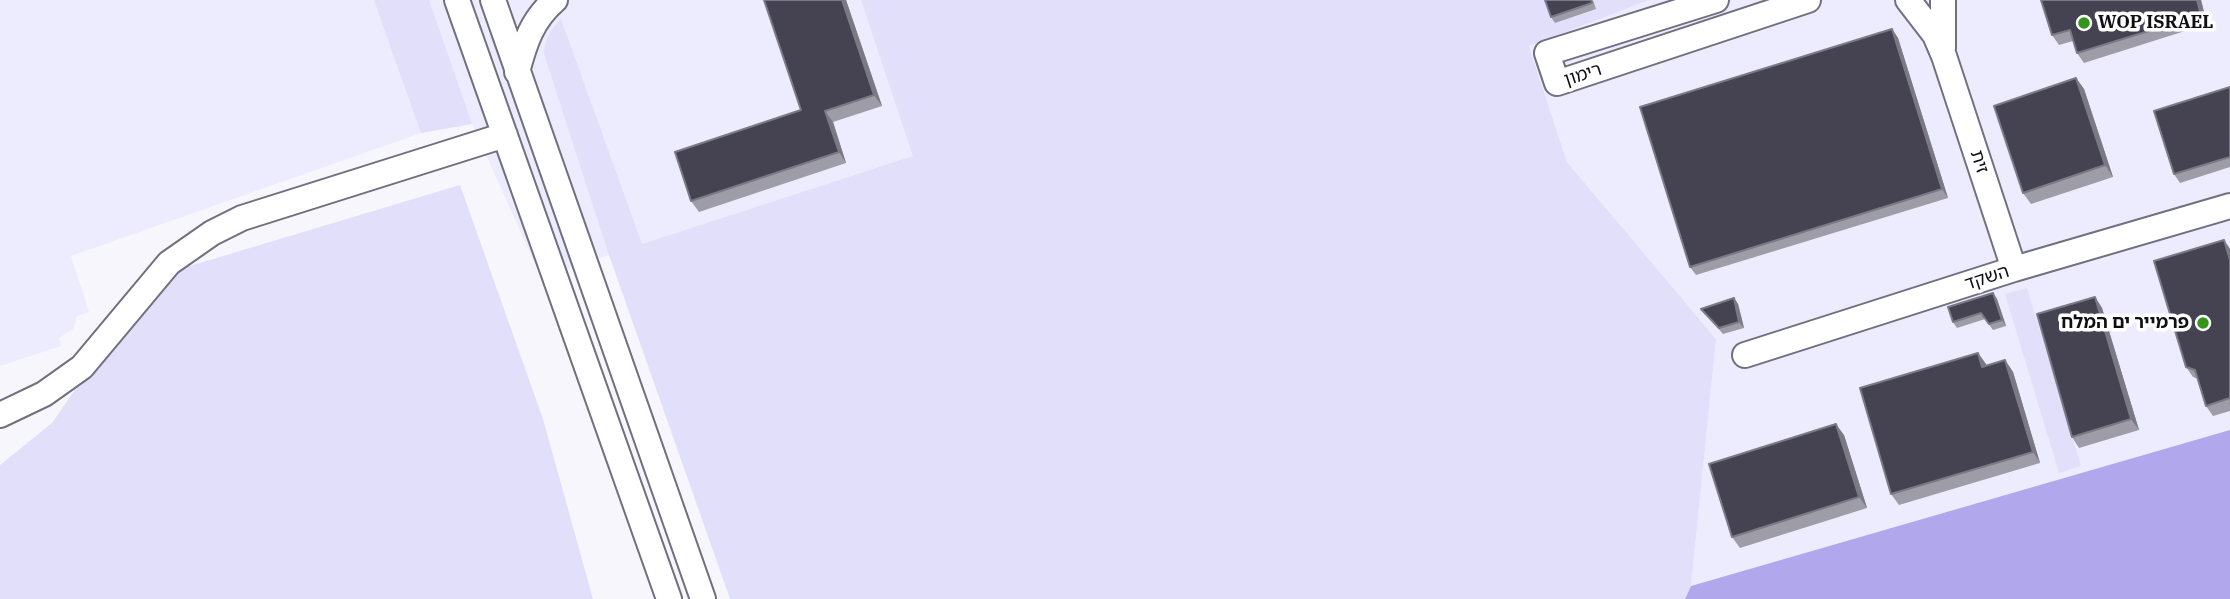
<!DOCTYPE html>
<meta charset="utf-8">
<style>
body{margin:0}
canvas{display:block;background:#f7f6fd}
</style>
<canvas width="2230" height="599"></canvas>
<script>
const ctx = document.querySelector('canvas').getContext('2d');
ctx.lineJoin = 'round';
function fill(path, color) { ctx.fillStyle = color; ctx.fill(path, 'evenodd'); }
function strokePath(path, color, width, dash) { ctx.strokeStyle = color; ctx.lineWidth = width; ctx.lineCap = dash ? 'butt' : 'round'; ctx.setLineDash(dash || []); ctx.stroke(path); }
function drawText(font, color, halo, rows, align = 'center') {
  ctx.font = font + ' "IBM Plex Serif","Noto Sans Hebrew",serif'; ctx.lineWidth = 7; ctx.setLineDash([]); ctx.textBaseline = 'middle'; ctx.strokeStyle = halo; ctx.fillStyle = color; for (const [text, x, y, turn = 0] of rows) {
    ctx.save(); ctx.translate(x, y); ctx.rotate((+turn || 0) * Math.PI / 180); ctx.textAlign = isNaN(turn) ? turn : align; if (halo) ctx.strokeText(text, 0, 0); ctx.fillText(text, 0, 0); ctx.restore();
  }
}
const built = new Path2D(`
 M0,0H861L914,156L541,277L472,124L421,133L71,256L89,312L77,316L73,329L59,338L61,346L0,366Z
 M1649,0H2230V430L1691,586L1716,339L1567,162L1529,45Z`);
const green = new Path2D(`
 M374,0H429L472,124L421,133Z
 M861,0H1649L1529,46L1567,162L1716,339L1691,586L1685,599H730L609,255L544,54C545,39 550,30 561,19L642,244L913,156Z
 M460,185L543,419L593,599H0V465L52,423L153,277Z
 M2027,288L2081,466L2059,473L2005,294Z`);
const forest = new Path2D(`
 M2230,430V599H1685L1691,586Z`);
const minor = new Path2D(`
 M457,0L669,599
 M493,0L703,599
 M1716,0L1547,53L1557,83L1808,0
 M1908,0L1935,35L1944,56L2014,269
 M1943,0V48
 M517,72C525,42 532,20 555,0
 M1745,355L2014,269L2230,206
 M0,415L44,394L82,367L169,263L212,233L242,218L505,135`);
const wall = new Path2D(`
 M764,0H846L882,106L833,122L846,163L699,212L691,201L801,110Z
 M1593,0L1596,9L1555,23L1551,17Z
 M2041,0H2201L2207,24L2084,63L2077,53L2073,41L2059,45L2052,35Z
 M1892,29L1898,38L1948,198L1696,275L1690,267Z
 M2076,78L2084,89L2113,177L2031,204L2023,193Z
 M2230,87V167L2180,183L2174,174Z
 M2224,240L2230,249V411L2213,416L2206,406L2198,379L2193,377L2186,367Z
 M1993,293L1997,299L2006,326L1993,330L1985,319L1957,328L1953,322Z
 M2095,297L2102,308L2139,430L2079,448L2072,437Z
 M1734,298L1738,304L1744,328L1723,334L1701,309Z
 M1978,353L1987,366L2005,360L2013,372L2040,463L1899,505L1891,494Z
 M1844,435L1867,508L1740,548L1732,537Z`);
const shadedWall = new Path2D(`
 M842,0H846L882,106L874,95Z
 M2197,0H2201L2207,24L2201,15Z
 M1892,29L1898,38L1948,198L1942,189Z
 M2076,78L2084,89L2113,177L2105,165Z
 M825,111L833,122L846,163L839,152Z
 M2224,240L2230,249V260Z
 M1993,293L1997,299L2006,326L2002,320Z
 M2095,297L2102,308L2139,430L2131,419Z
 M1734,298L1738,304L1744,328L1739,322Z
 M1978,353L1986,364L1990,379L1982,367Z
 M2005,360L2013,372L2040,463L2033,452Z
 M1836,424L1844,435L1867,508L1859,497Z`);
const building = new Path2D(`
 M764,0H842L874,95L825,111L839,152L691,201L675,152L801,110Z
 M1545,0H1591L1592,3L1551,17Z
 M2041,0H2197L2201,15L2077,53L2070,30L2052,35Z
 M1892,29L1942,189L1690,267L1640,107Z
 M2076,78L2105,165L2023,193L1994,106Z
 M2230,87V157L2174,174L2154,111Z
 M2224,240L2230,260V398L2206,406L2195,370L2186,367L2154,261Z
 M1993,293L2002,320L1989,324L1981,313L1953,322L1948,307Z
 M2095,297L2131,419L2072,437L2037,314Z
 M1734,298L1739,322L1719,328L1701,309Z
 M1978,353L1982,367L2005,360L2033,452L1891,494L1860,388Z
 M1836,424L1859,497L1732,537L1709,464Z`);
const markers = [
 [2084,23,7,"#33961a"],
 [2203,323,7,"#33961a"]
];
const poiNames = [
 ["WOP ISRAEL",2098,23],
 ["פרמייר ים המלח",2189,323,"right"]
];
const streetNames = [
 ["רימון",1583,75,-18],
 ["זית",1979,162,72],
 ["השקד",1987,278,-18]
];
fill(built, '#edebfe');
fill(green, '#e2dffa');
fill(forest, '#b1a7ed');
strokePath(minor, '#71707f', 28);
strokePath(minor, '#fff', 24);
fill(wall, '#9e9ca7');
fill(shadedWall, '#7a7985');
fill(building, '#454351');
strokePath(building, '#7a7985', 2);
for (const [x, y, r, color] of markers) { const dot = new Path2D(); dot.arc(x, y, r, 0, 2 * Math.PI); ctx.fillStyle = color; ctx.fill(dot); strokePath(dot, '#fff', 2.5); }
drawText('bold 18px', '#0f0e14', '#fff', poiNames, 'left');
drawText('18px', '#0f0e14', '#fff', streetNames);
</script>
